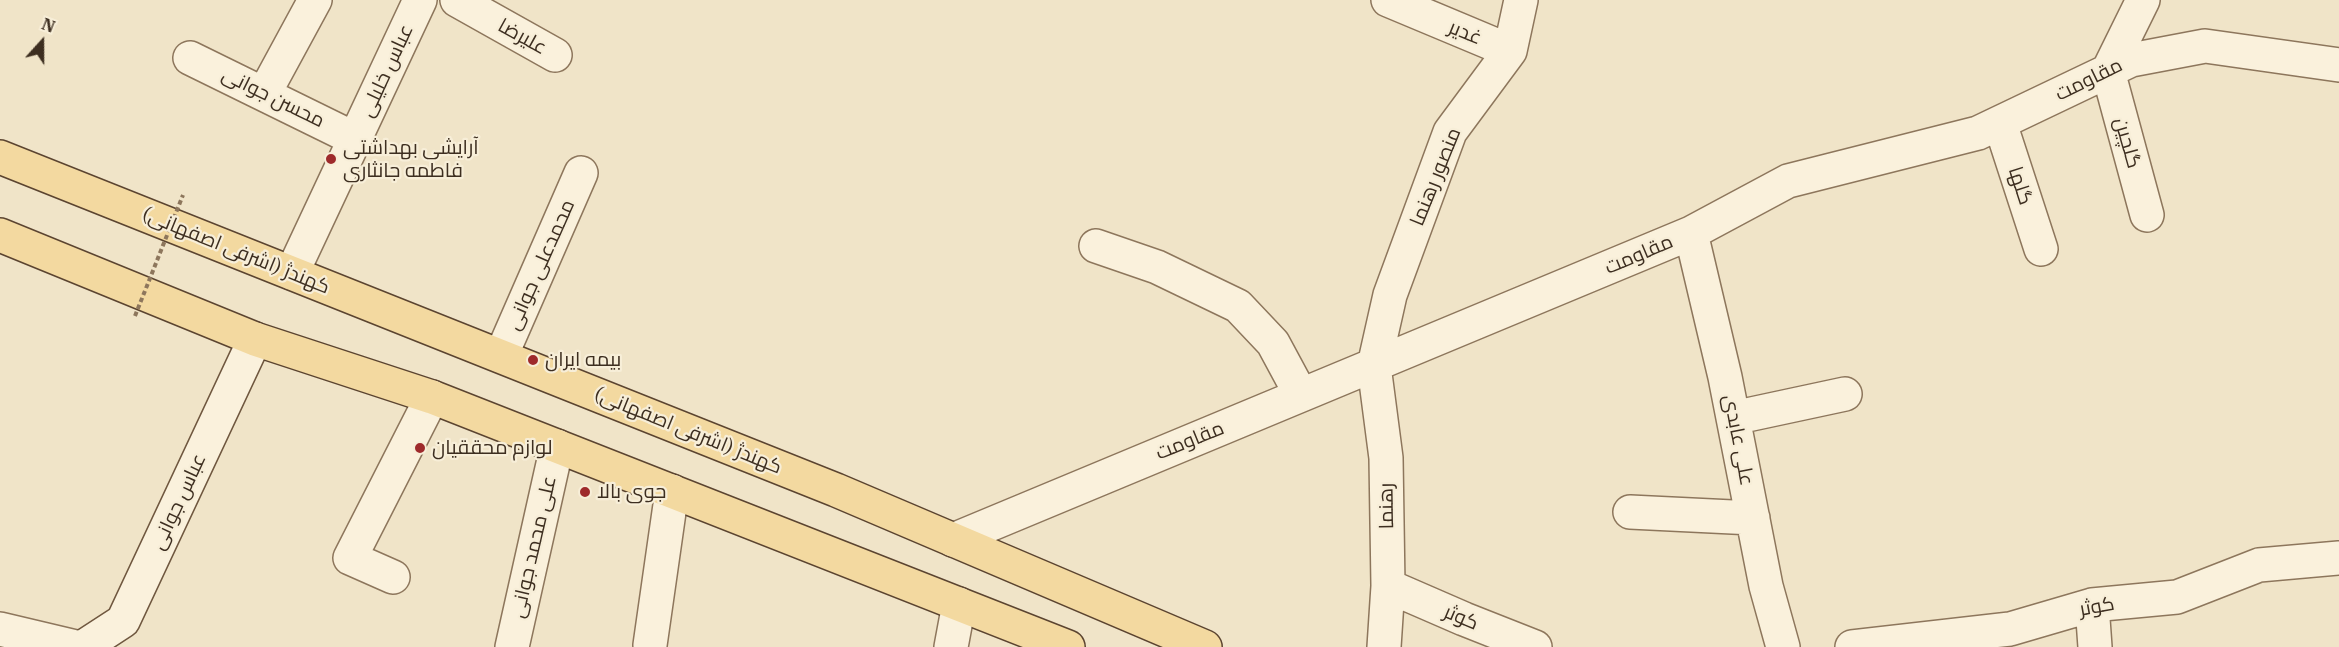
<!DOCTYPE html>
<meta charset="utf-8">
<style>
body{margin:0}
#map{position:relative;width:2339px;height:647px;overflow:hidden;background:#f0e4c8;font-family:"IBM Plex Serif",serif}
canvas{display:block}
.north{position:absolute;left:12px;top:12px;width:60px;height:60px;-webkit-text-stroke:4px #f7eed8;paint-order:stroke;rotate:21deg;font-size:16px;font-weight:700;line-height:24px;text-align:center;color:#3d2e20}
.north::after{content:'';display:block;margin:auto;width:21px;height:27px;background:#3d2e20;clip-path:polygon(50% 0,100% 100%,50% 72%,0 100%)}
</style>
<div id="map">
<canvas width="2339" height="647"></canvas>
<div class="north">N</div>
</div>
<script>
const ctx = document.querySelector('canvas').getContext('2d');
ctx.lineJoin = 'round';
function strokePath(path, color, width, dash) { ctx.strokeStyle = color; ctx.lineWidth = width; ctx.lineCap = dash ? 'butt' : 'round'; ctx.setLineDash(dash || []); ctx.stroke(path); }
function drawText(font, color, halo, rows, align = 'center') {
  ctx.font = font + ' "IBM Plex Serif",Cairo,serif'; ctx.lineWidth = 4.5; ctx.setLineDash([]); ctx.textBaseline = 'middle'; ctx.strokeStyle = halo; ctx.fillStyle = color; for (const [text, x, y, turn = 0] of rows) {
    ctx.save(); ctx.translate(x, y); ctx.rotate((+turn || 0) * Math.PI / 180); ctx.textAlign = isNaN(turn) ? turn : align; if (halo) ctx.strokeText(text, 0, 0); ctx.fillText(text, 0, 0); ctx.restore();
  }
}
const street = new Path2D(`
 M457,0L555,55
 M1388,0L1510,51
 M2143,0L2108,71L2147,215
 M190,58L355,139
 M264,94L315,0
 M2000,123L2041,249
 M1691,233L1725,377L1766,586L1783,647
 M1096,246L1157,267L1238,306L1273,343L1301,395
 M292,273L420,0
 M501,356L581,173
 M1733,418L1845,394
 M1630,512L1753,518
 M953,540L1691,233L1788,181L1978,133L2131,60L2205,46L2339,65
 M393,577L350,558L432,397
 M1388,586L1464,619L1535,647
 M2092,605L2095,647
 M0,629L76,647
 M650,645L672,491
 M512,647L557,446
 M951,647L959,604
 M1384,647L1388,586L1386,458L1374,366L1390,295L1450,132L1510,51L1521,0
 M1852,647L2010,629L2092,605L2177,597L2259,565L2339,558`);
const secondary = new Path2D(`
 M83,647L123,621L255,339`);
const primary = new Path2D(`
 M0,157L836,490L1205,647
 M0,235L255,339L432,397L1068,647`);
const pathBridge = new Path2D(`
 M135,316L183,195`);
const markers = [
 [331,159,6,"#9e2a2b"],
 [533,360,6,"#9e2a2b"],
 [420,448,6,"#9e2a2b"],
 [585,492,6,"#9e2a2b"]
];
const streetNames = [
 ["غدیر",1465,33,22],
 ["علیرضا",522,37,29],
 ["عباس خلیلی",387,71,-65],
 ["مقاومت",2089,80,-26],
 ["محسن جوانی",273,98,26],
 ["گلچین",2127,143,74],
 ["منصور رهنما",1436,177,-68],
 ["گلها",2020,186,72],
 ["کهندژ (اشرفی اصفهانی)",236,251,22],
 ["مقاومت",1639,255,-23],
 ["محمدعلی جوانی",541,265,-66],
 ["کهندژ (اشرفی اصفهانی)",688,431,22],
 ["علی عابدی",1738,440,79],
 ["مقاومت",1190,441,-22],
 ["عباس جوانی",179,502,-65],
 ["رهنما",1387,506,-91],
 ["علی محمد جوانی",534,547,-77],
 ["کوثر",2097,607,-10],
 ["کوثر",1461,618,23]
];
const poiNames = [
 ["آرایشی بهداشتی",343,148],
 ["فاطمه جانثاری",343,171],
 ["بیمه ایران",545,360],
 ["لوازم محققیان",432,448],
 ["جوی بالا",597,492]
];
strokePath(street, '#8d765c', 36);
strokePath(secondary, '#6f573f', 36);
strokePath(primary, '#5b4430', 36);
strokePath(street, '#faf1dc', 33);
strokePath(secondary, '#faf1dc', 33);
strokePath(primary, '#f3d9a0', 33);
strokePath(pathBridge, '#8d765c', 4, [4.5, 3]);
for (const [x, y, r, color] of markers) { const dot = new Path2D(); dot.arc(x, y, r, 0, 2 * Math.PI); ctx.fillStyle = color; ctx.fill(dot); strokePath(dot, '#f7eed8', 2); }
drawText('20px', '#3d2e20', '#f7eed8', streetNames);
drawText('20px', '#3d2e20', '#f7eed8', poiNames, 'left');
</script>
